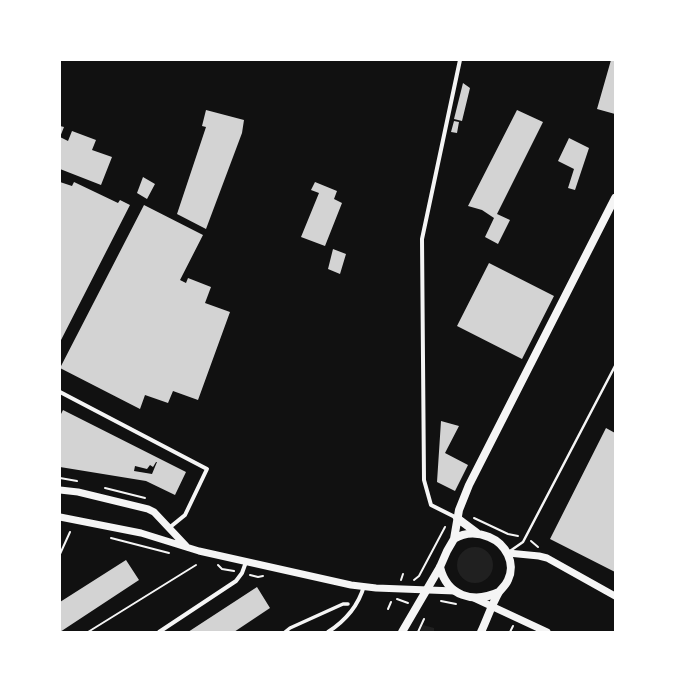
<!DOCTYPE html>
<style>
body{margin:0}
#map{position:relative;width:675px;height:692px;overflow:hidden;background:#111;font-family:Helvetica,sans-serif}
canvas{display:block}
.frame{position:absolute;inset:0;border:61px solid #fff;pointer-events:none}
</style>
<div id="map">
<canvas width="675" height="692"></canvas>
<div class="frame"></div>
</div>
<script>
const ctx = document.querySelector('canvas').getContext('2d');
ctx.lineJoin = 'round';
function fill(path, color) { ctx.fillStyle = color; ctx.fill(path, 'evenodd'); }
function strokePath(path, color, width, dash) { ctx.strokeStyle = color; ctx.lineWidth = width; ctx.lineCap = dash ? 'butt' : 'round'; ctx.setLineDash(dash || []); ctx.stroke(path); }
const green = new Path2D(`
 M457 565a18 18 0 1 1 36 0a18 18 0 1 1-36 0Z
 M423,625L434,628V632H420Z`);
const building = new Path2D(`
 M611,60H615V114L597,109Z
 M463,83L470,88L462,121L454,119Z
 M206,110L244,120L242,133L206,229L177,214L206,127L202,126Z
 M517,110L543,122L497,214L510,220L498,244L485,237L494,218L482,210L468,206Z
 M454,121L459,122L457,133L451,132Z
 M60,126L64,127L60,137Z
 M72,131L96,140L92,150L112,157L101,185L60,169V137L68,141Z
 M569,138L589,148L575,190L568,188L574,169L558,161Z
 M143,177L155,184L147,199L137,193Z
 M60,182L72,186L74,182L118,203L120,200L130,205L60,342Z
 M315,182L337,191L334,199L342,203L325,246L301,237L319,193L311,190Z
 M144,205L203,235L180,280L186,283L188,278L211,287L205,303L230,312L198,400L173,391L168,403L145,395L140,409L60,368Z
 M333,249L346,254L340,274L328,269Z
 M489,263L554,296L522,359L457,326Z
 M63,410L186,472L175,495L146,481L60,467V416ZM156,462H157L152,474L134,471L135,466L147,469L150,465L153,467Z
 M441,421L459,426L445,453L468,465L455,491L437,482Z
 M606,428L615,433V572L550,539Z
 M126,560L139,580L60,632V602Z
 M257,587L270,608L234,632H188Z`);
const path = new Path2D(`
 M60,478L77,481
 M105,488L145,498
 M474,518L508,534L518,536
 M111,538L169,553
 M531,541L538,547
 M60,554L70,532
 M218,565L222,569L234,571
 M250,575L258,577L263,576
 M401,580L403,574
 M414,580L419,576L445,527
 M397,599L408,603
 M441,601L456,604
 M388,609L391,602
 M88,632L196,565
 M418,632L424,619
 M510,632L513,626`);
const service = new Path2D(`
 M510,551L523,542L615,366`);
const pedestrian = new Path2D(`
 M285,632L290,628L343,604H348`);
const minor = new Path2D(`
 M60,392L207,469L185,515L169,528
 M457,518L431,505L424,480L422,239L460,60
 M159,632L236,581L242,573L246,562
 M328,632C345,621 358,607 364,586`);
const tertiary = new Path2D(`
 M60,490L78,492L148,509L154,512L186,546
 M60,517L141,533L199,551L351,585L376,588L455,591
 M508,553L539,556L547,558L615,596
 M474,598L547,632`);
const secondary = new Path2D(`
 M457,518L477,533
 M454,539C465,532 477,532 489,537C506,544 516,563 508,580C506,585 502,588 499,592C492,604 487,619 481,632
 M440,567C447,596 473,604 499,592
 M402,632L440,567L447,551L454,539L459,510L469,485L615,198`);
fill(green, '#202020');
fill(building, '#d3d3d3');
strokePath(path, '#f5f5f5', 2);
strokePath(service, '#f5f5f5', 2.5);
strokePath(pedestrian, '#f5f5f5', 3.5);
strokePath(minor, '#f5f5f5', 4);
strokePath(tertiary, '#f5f5f5', 7);
strokePath(secondary, '#f5f5f5', 8);
</script>
